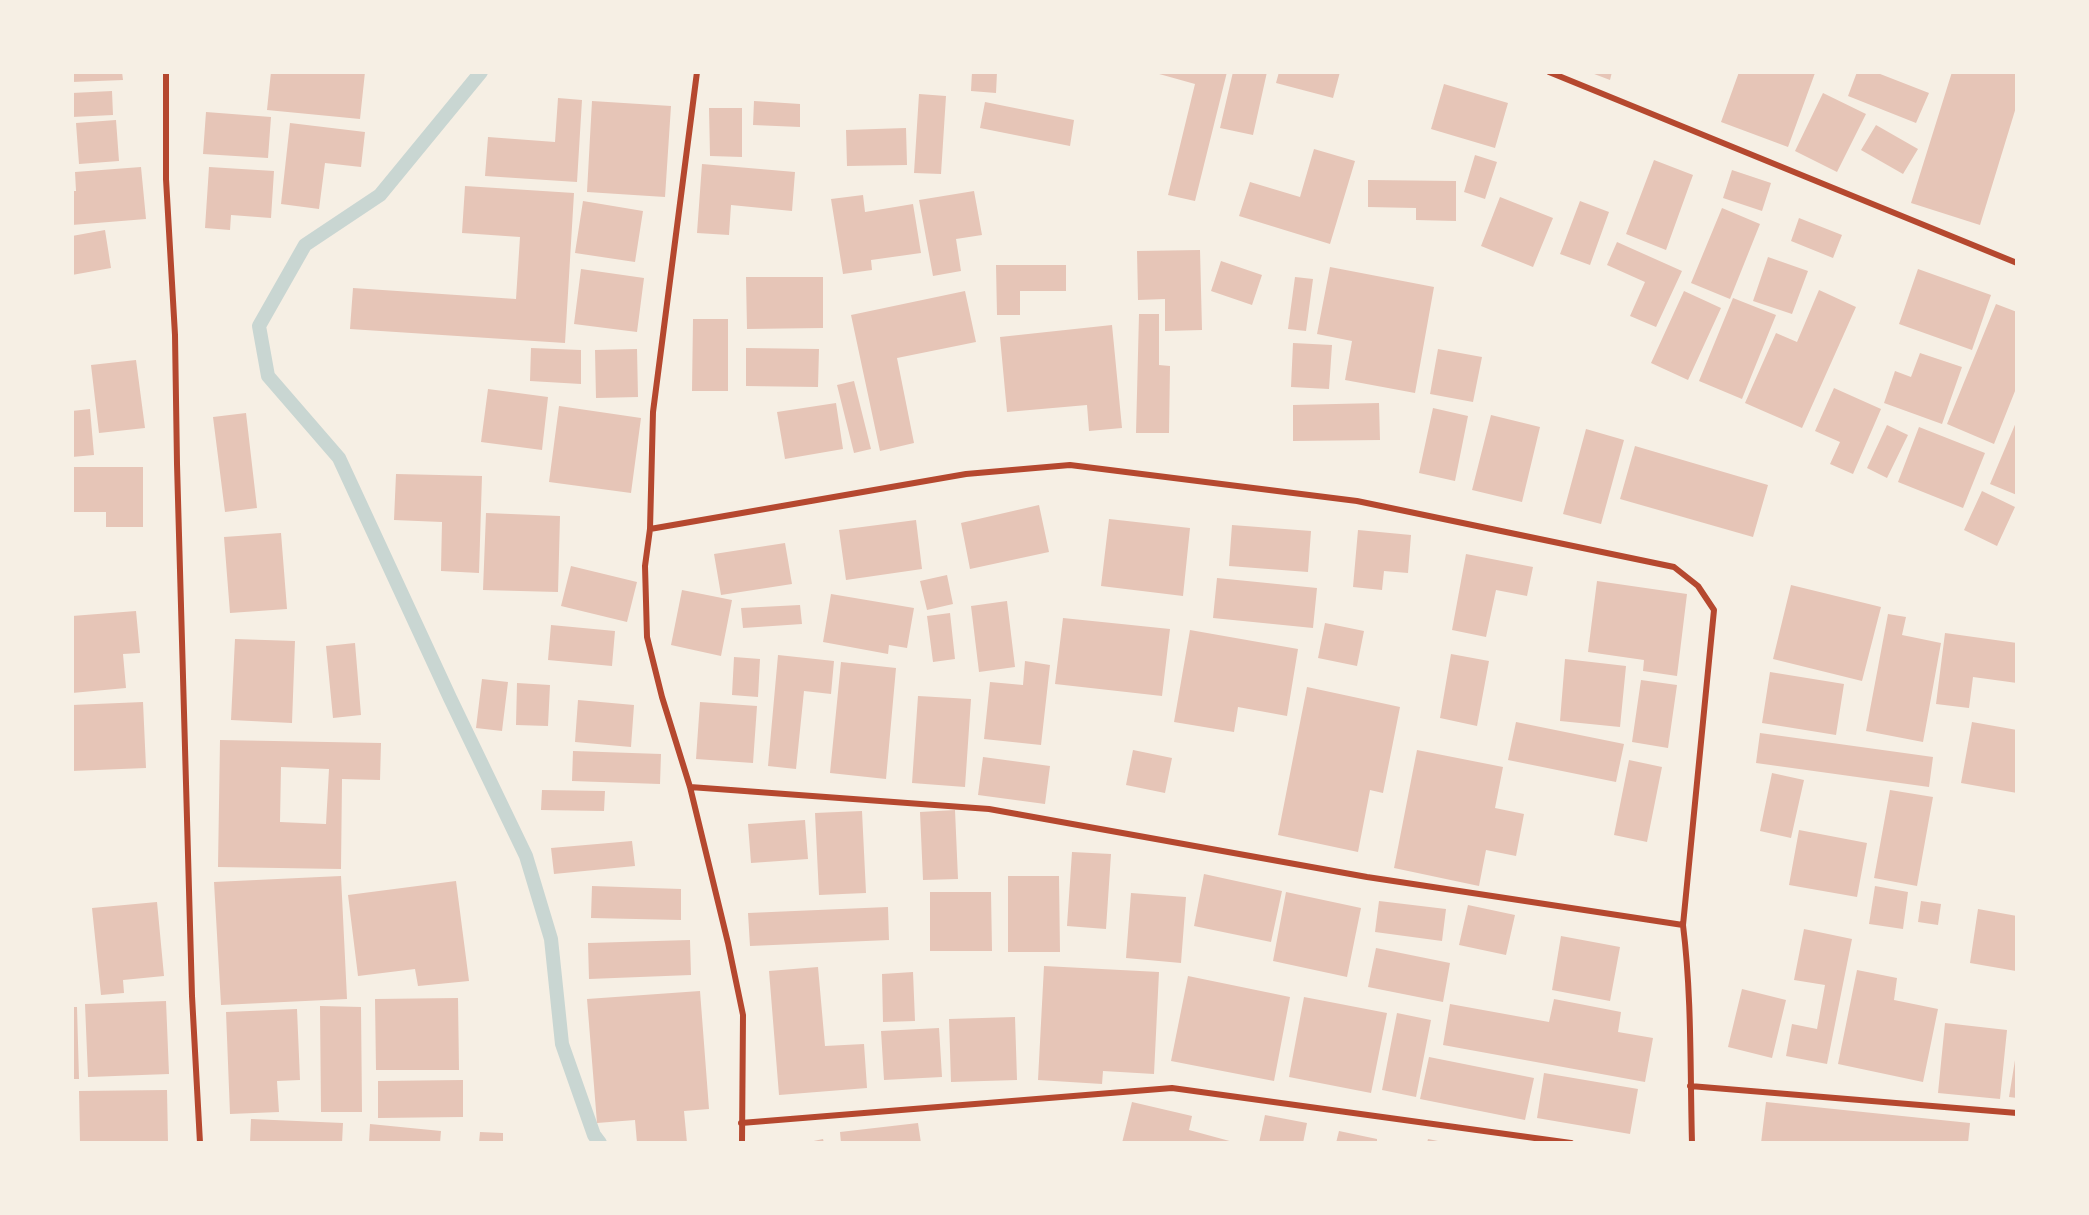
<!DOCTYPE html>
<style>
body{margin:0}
#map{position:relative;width:2089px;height:1215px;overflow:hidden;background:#f6efe4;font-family:"Source Sans 3",sans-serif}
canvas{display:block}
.frame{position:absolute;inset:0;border:74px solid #f6efe4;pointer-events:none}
</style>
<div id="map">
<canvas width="2089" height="1215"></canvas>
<div class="frame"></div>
</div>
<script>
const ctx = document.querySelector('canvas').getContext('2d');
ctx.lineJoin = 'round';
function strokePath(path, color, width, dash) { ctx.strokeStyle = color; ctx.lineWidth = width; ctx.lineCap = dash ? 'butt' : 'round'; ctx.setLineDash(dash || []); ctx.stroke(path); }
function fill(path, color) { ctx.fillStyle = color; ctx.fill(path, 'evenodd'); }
const stream = new Path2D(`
 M481,72L380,195L305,245L259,326L268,376L339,458L450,698L526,856L551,939L562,1044L594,1135L600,1143`);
const building = new Path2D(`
 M72,72H122L123,80L72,82Z
 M271,72H365L360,119L267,110Z
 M972,72H997L996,93L971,91Z
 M1152,72H1227L1195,201L1168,195L1195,84Z
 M1233,72H1267L1253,135L1220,128Z
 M1279,72H1340L1333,98L1276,83Z
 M1589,72H1612L1610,80Z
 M1739,72L1815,73L1788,147L1721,122Z
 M1857,72H1875L1929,93L1916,123L1848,96Z
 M1952,72H2017V104L1980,225L1911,203Z
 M1444,84L1508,103L1495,148L1431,129Z
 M112,91L113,115L72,117V93Z
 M1823,93L1866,114L1837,172L1795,151Z
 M919,94L946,96L941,174L914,173Z
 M558,98L582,100L577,182L485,176L488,137L555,142Z
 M592,101L671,106L665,197L587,192Z
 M754,101L800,104V127L753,125Z
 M985,102L1074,120L1070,146L980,128Z
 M709,108H742V157L710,156Z
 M206,112L271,117L268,158L203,154Z
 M116,120L119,161L79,164L76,123Z
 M290,123L365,132L361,167L325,163L319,209L281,204Z
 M1876,125L1918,149L1903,174L1861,150Z
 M906,128L907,165L847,166L846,130Z
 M1314,149L1355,161L1330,244L1239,216L1250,182L1300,197Z
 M1475,155L1497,162L1485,199L1464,192Z
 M1654,160L1693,175L1666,250L1626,234Z
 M702,164L795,172L792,211L731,205L729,235L697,233Z
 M141,167L146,219L72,225V191H76L75,172Z
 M209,167L274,171L271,218L231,215L230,230L205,228Z
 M1732,170L1771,183L1762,211L1723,198Z
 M1368,180L1456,181V221L1416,220V208L1368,207Z
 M465,186L574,193L565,343L350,329L353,288L516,299L520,237L462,233Z
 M974,191L982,235L956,239L961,271L933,276L919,200Z
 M863,195L865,212L913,204L921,253L871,260L872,270L843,274L831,199Z
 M1500,197L1553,218L1533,267L1481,246Z
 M583,201L643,211L635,262L575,253Z
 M1580,201L1609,212L1590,265L1560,254Z
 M1722,208L1760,224L1730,299L1691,283Z
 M1799,218L1842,235L1833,258L1791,241Z
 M105,230L111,268L72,275V236Z
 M1617,242L1682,271L1656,327L1630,316L1645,282L1607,265Z
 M1200,250L1202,330L1165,331V299L1138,300L1137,251Z
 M1768,257L1808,271L1792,314L1753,301Z
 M1221,261L1262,275L1252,305L1211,291Z
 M996,265H1066V291H1020V315H997Z
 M1330,267L1434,287L1415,393L1345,380L1352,341L1317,334Z
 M581,269L644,278L637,332L574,324Z
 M1918,269L1991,295L1972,350L1899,324Z
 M746,277H823V328L747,329Z
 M1295,277L1313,279L1306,331L1288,329Z
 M1819,290L1856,307L1802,428L1745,403L1776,333L1797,342Z
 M965,291L976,342L897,358L914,443L880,451L851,315Z
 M1684,291L1721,308L1688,380L1651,363Z
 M1733,298L1776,315L1742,399L1699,381Z
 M1996,304L2017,312V386L1994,444L1947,424Z
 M1139,314H1159V365L1170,366L1169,433H1136Z
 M693,319H728V391H692Z
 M1112,325L1122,428L1089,431L1087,405L1007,412L1000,337Z
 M1293,343L1332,345L1329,389L1291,387Z
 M531,348L581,350V384L530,381Z
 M746,348L819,349L818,387L746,386Z
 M637,349L638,397L596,398L595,350Z
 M1438,349L1482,357L1473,402L1430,394Z
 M1920,353L1962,367L1942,424L1884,403L1895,371L1911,377Z
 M136,360L145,428L99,433L91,365Z
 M854,381L871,449L854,453L837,385Z
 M1834,388L1881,409L1853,474L1830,464L1840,442L1815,431Z
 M488,389L548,397L542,450L481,442Z
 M836,403L843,449L785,459L777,412Z
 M1379,403L1380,440L1293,441V405Z
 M559,406L641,418L631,493L549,482Z
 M1433,408L1468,416L1455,481L1419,473Z
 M90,409L94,455L72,457V411Z
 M246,413L257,508L225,512L213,417Z
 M1491,415L1540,427L1522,502L1472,490Z
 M2017,420V495L1990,484Z
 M1887,425L1908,435L1887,478L1867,468Z
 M1919,427L1985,453L1963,508L1898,482Z
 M1586,429L1624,440L1601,524L1563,514Z
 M1635,446L1768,485L1753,537L1620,499Z
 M72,467H143V527H106V512H72Z
 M396,474L482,476L479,573L441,571L442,522L394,520Z
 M1982,491L2015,507L1997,546L1964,530Z
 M1039,505L1049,552L970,569L961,523Z
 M486,513L560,516L558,592L483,590Z
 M1109,519L1190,528L1183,596L1101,586Z
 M916,520L922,569L846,580L839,530Z
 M1232,525L1311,531L1308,572L1229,566Z
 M1358,530L1411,535L1408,573L1384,571L1382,590L1353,587Z
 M281,533L287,609L230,613L224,537Z
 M785,543L792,584L721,595L714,554Z
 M1466,554L1533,567L1527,596L1496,590L1486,637L1452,630Z
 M571,566L637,582L627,622L561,606Z
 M947,575L953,604L927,610L920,581Z
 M1217,578L1317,588L1313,628L1213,618Z
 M1597,581L1687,594L1677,676L1643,671L1644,660L1588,652Z
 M1791,585L1881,607L1862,681L1773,659Z
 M682,590L732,600L721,656L671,645Z
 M831,594L914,608L907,648L889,645L888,654L823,642Z
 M1007,601L1015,667L979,672L971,606Z
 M800,605L802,624L743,628L741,608Z
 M136,611L140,653L123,654L126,688L72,693V616Z
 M950,613L955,659L933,662L927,616Z
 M1888,614L1906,617L1902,635L1941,643L1923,742L1866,731Z
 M1063,618L1170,629L1162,696L1055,684Z
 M1325,623L1364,631L1357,666L1318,658Z
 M551,625L615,631L612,666L548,660Z
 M1190,630L1298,649L1287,716L1238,707L1234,732L1174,722Z
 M1945,633L2017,643V683L1973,677L1969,708L1936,704Z
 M235,639L295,641L292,723L231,720Z
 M355,643L361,715L333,718L326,646Z
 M1451,654L1489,661L1477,726L1440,718Z
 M778,655L834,661L831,694L804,691L796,769L768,766Z
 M734,657L760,659L758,697L732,695Z
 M1565,659L1626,666L1620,727L1560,721Z
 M1025,661L1050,665L1041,745L984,739L990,682L1023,685Z
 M841,662L896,668L886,779L830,773Z
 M1770,672L1844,684L1836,735L1762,723Z
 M482,679L508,682L502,731L476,728Z
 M1641,680L1677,685L1668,748L1632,742Z
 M517,683L550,685L548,726L516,725Z
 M1307,687L1400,707L1383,793L1370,790L1358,852L1278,835Z
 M918,696L971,699L965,787L912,783Z
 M578,700L634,705L631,747L575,742Z
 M143,702L146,768L72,771V705Z
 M700,702L757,706L753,763L696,759Z
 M1516,722L1624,744L1616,782L1508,760Z
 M1972,722L2017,730V793L1961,783Z
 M1760,733L1933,757L1929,787L1756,763Z
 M220,740L381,743L380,780L342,779L341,869L218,867ZM281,767L329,769L326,824L280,822Z
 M1133,750L1172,758L1165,793L1126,785Z
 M1417,750L1503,767L1495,808L1524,814L1516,856L1486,850L1479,886L1394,868Z
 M573,751L661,754L660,784L572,781Z
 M983,757L1050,766L1045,804L978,795Z
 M1629,760L1662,767L1647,842L1614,835Z
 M1772,773L1804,780L1791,838L1760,831Z
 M542,790L605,791L604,811L541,810Z
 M1890,790L1933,797L1917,886L1874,878Z
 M955,810L958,879L923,880L920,812Z
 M862,811L866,893L819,895L815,813Z
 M805,820L808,859L751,863L748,824Z
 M1799,830L1867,843L1857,897L1789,885Z
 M632,841L635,866L554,874L551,848Z
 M1072,852L1111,854L1106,929L1067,926Z
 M1204,874L1282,891L1271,942L1194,926Z
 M341,876L347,999L221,1005L214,882Z
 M1008,876H1059L1060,952H1008Z
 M456,881L469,981L418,986L415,969L358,976L348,895Z
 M592,886L681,889V920L591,918Z
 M1875,886L1908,892L1903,929L1869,924Z
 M930,892H991L992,951H930Z
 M1286,892L1361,908L1347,977L1273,961Z
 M1131,893L1186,897L1181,963L1126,958Z
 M1379,901L1446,909L1442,941L1375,932Z
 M1921,901L1941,904L1938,925L1918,922Z
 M157,902L164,976L123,980L124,993L101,995L92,908Z
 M1468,905L1515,915L1506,955L1459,945Z
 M888,907L889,940L750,946L748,913Z
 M1978,909L2017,916L2016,971L1970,963Z
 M1804,929L1852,939L1827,1064L1786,1056L1792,1024L1817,1029L1825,985L1794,980Z
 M1561,936L1620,947L1610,1001L1552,990Z
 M690,940L691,975L589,979L588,943Z
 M1376,948L1450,963L1443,1002L1368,987Z
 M1044,966L1159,972L1154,1074L1103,1071L1102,1084L1038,1080Z
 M818,967L825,1046L864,1044L867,1088L779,1095L769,971Z
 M1857,970L1897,978L1894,1000L1938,1009L1923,1082L1838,1064Z
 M913,972L915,1021L883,1022L882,974Z
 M1188,976L1290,997L1274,1081L1171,1061Z
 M1742,989L1786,1000L1772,1058L1728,1047Z
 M700,991L709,1109L684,1111L687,1143H637L635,1120L597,1123L587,999Z
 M1304,997L1387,1013L1371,1093L1289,1077Z
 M458,998L459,1070H376L375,999Z
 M1554,999L1621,1012L1618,1032L1653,1038L1645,1082L1443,1045L1450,1004L1549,1022Z
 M166,1001L169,1074L88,1077L85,1004Z
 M320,1006L361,1007L362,1112H321Z
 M72,1007H77L79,1079H72Z
 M297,1009L300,1080L277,1081L279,1112L230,1114L226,1012Z
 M1397,1013L1431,1020L1416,1097L1382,1090Z
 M1015,1017L1017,1080L951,1082L949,1019Z
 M1945,1023L2007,1030L2000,1099L1938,1093Z
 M939,1028L942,1077L884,1080L881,1031Z
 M2016,1054L2017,1055V1098L2009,1097Z
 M1429,1057L1534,1078L1525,1120L1420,1099Z
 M1544,1073L1638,1089L1630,1134L1537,1118Z
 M463,1080V1117L378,1118V1081Z
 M167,1090L168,1143H80L79,1091Z
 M1132,1102L1192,1116L1189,1130L1237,1143H1122Z
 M1766,1102L1970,1123L1968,1143H1761Z
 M1265,1115L1307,1123L1303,1143H1259Z
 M251,1119L343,1123L342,1143H250Z
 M918,1123L921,1143H841L840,1132Z
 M370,1124L441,1131L440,1143H369Z
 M1339,1131L1377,1139V1143H1336Z
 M480,1132L503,1133V1143H479Z
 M823,1139L824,1143H810L809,1142Z
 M1428,1139L1443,1142V1143H1427Z`);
const minor = new Path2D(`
 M166,72V179L175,335L177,464L192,996L200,1143
 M697,72L653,412L650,529L645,566L647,637L662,697L690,787L728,943L743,1015L742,1143
 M1549,72L2017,263
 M650,529L966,474L1070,465L1357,501L1674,567L1698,586L1714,610L1683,925C1692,998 1690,1070 1692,1143
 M690,787L989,809L1367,877L1683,925
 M1690,1086L2017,1113
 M741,1123L1172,1088L1571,1143`);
strokePath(stream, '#c9d6d2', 14);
fill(building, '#e6c5b7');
strokePath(minor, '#b5482f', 6);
</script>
